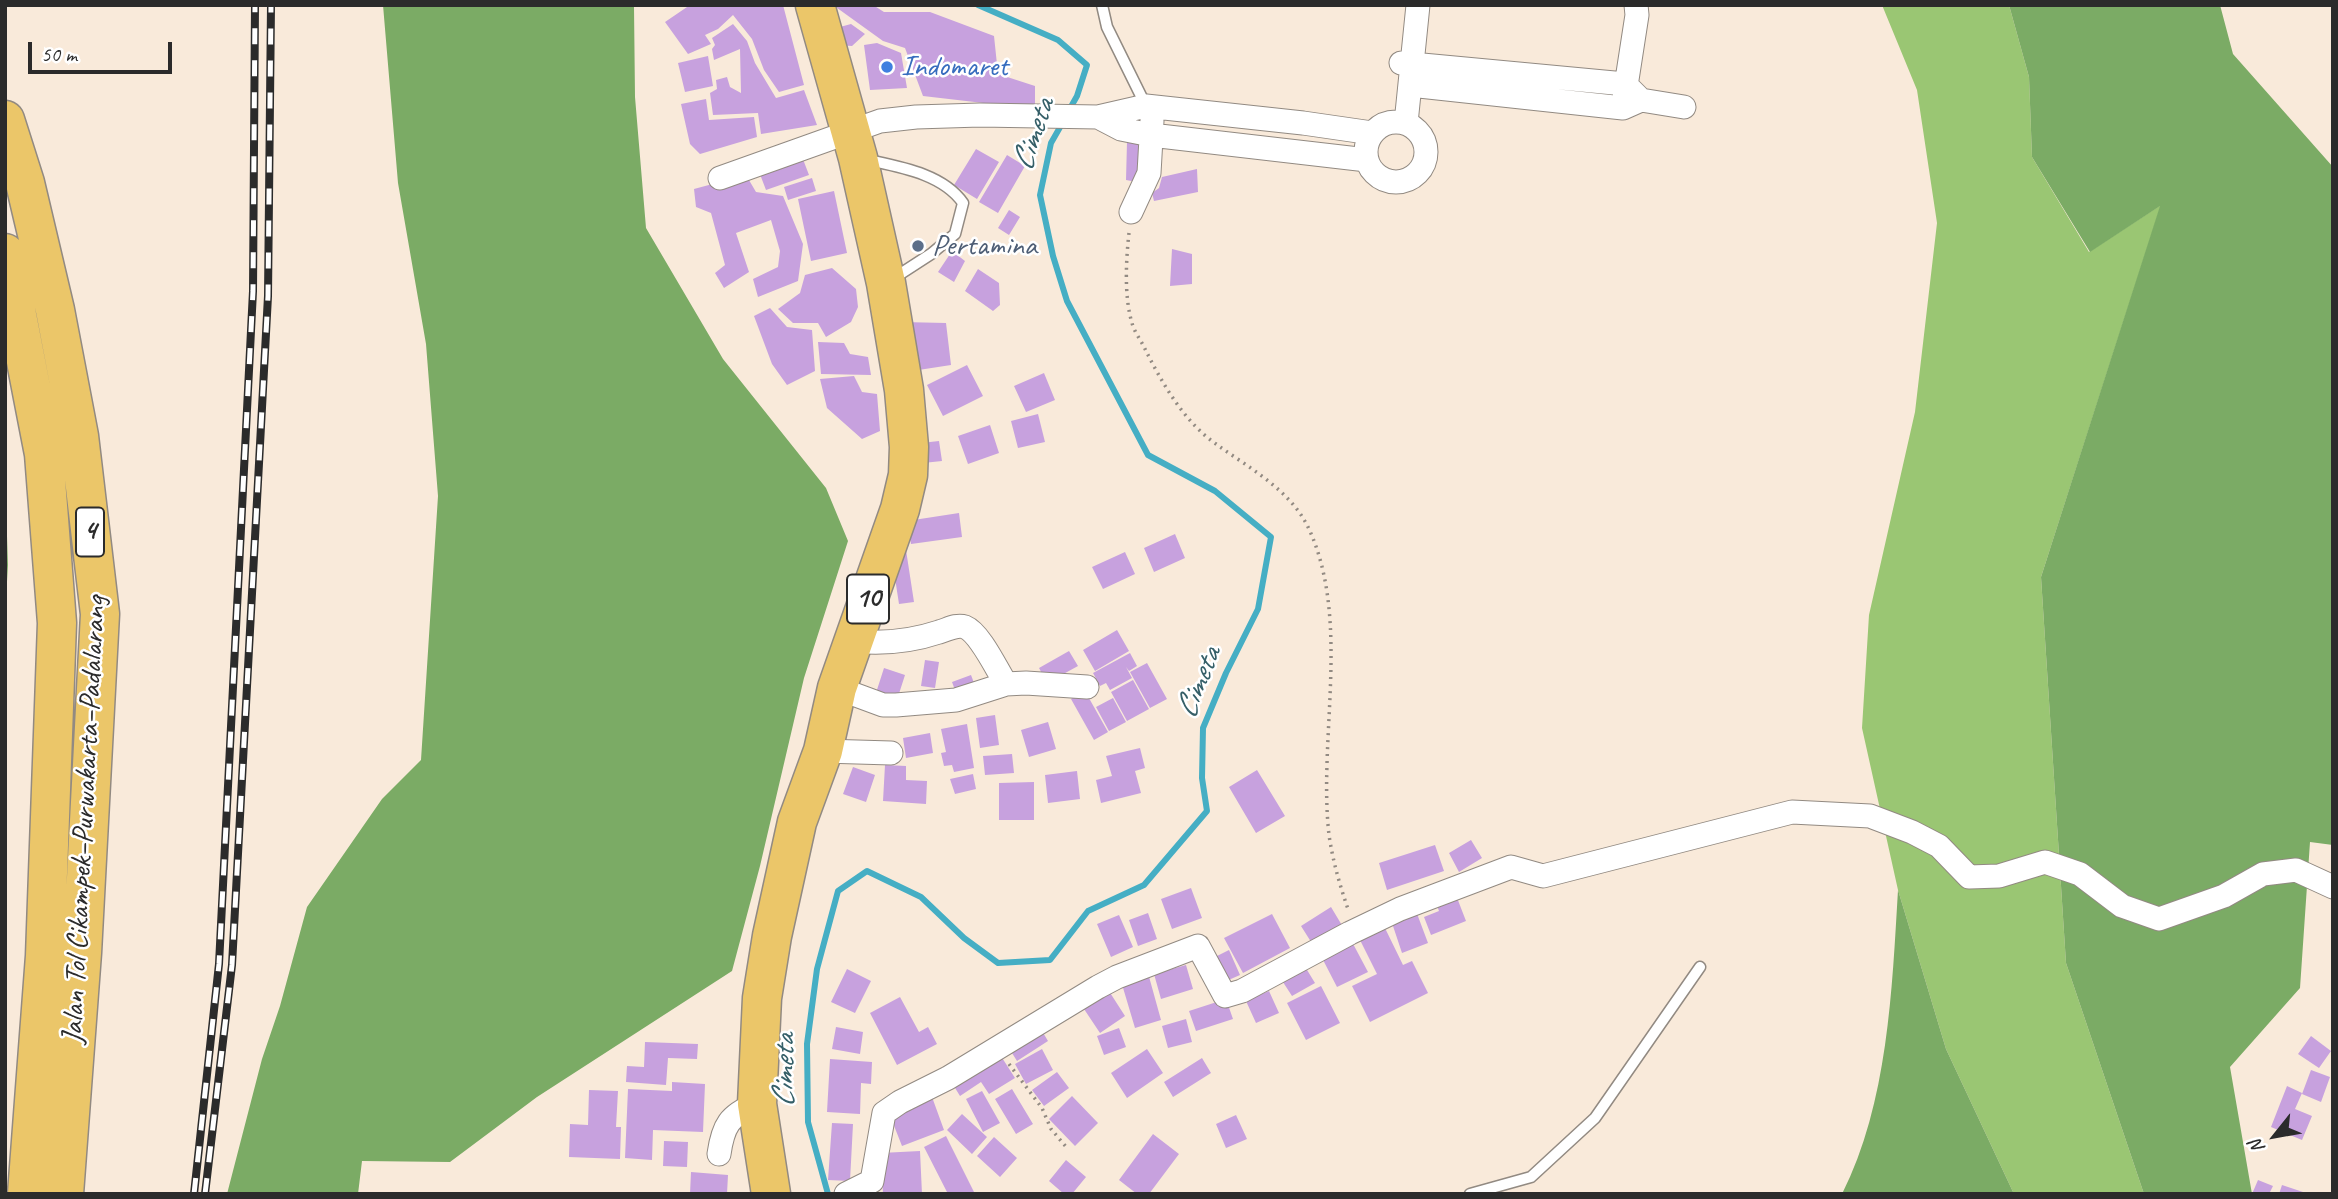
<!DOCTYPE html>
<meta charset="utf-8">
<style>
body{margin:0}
#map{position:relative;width:2338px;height:1199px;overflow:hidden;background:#f9eada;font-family:Caveat,sans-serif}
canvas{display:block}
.frame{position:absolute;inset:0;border:7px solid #2b2b2b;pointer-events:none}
.north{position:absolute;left:2240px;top:1101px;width:70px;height:70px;-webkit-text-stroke:5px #fff;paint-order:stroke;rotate:239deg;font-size:19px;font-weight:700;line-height:28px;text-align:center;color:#2b2b2b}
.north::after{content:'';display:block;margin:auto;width:24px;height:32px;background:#2b2b2b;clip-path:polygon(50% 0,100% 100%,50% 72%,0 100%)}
.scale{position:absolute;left:28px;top:42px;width:144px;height:32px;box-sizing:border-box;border:4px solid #2b2b2b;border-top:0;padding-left:9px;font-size:21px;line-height:24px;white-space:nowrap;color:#2b2b2b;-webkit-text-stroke:5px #fff;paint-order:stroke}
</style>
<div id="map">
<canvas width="2338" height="1199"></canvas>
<div class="frame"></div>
<div class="north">N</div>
<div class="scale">50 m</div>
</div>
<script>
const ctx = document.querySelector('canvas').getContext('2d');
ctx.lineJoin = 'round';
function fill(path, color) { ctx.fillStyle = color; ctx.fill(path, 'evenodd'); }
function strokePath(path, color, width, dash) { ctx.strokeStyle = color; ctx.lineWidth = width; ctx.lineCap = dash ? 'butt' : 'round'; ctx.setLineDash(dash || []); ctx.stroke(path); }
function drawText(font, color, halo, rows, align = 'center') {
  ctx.font = font + ' Caveat,sans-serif'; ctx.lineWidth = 5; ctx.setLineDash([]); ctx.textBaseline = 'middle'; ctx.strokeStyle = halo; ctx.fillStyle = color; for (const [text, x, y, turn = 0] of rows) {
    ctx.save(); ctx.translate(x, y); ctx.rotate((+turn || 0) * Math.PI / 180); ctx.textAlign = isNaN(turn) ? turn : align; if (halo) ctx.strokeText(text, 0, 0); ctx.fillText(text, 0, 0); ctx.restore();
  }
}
const green = new Path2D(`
 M1882,5H2009L2029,77L2032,157L2089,252L2161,205L2041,577L2066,963L2144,1194H2014L1946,1049L1898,890L1862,728L1869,615L1915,412L1937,223L1917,90Z`);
const forest = new Path2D(`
 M383,5H633L634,7L635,97L646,228L723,359L826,488L848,541L804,678L760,866L732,971L537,1097L450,1162L362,1161L358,1194H227L262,1059L280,1006L307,907L382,799L421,760L438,496L426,344L398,183Z
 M2009,5H2220L2233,54L2333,167V845L2310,842L2300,988L2230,1067L2252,1194H2144L2066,963L2041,577L2160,206L2090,252L2032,157L2029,77Z
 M5,478L8,565L5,615Z
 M1898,890L1946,1049L2014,1194H1842C1888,1103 1892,990 1898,890Z`);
const stream = new Path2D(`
 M978,5L1058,40L1087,65L1077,96L1068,112
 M828,1194L808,1122L807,1044L817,969L838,891L867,871L921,897L964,938L998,963L1050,960L1088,911L1144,885L1207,811L1202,778L1203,728L1226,673L1258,609L1271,537L1215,491L1148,455L1067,301L1053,256L1040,195L1051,143L1063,122`);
const building = new Path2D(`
 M690,5H783L804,85L779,92L764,70L752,39L733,15L718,29L705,35L711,44L688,54L665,22Z
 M833,5H873L884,12H930L994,36L998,74L1035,86V109L923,96L905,48L883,41Z
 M733,24L747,41L755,63L776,98L804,90L817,125L761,134L758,113L713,115L710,93L717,89L716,80L727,77L730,87L741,93L740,49L714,60L712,49L715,45L712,38Z
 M851,24L865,34L852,46L837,45L829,30Z
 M877,43L901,53L907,88L870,90L864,45Z
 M708,56L713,86L685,92L678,63Z
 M706,99L709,120L754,117L757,137L700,154L690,144L681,104Z
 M1127,142H1140L1137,182L1126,180Z
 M976,149L999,162L977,199L954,185Z
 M801,154L809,175L766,190L758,169Z
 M1007,155L1025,166L998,213L979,202Z
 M1197,169L1198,192L1154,201L1152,193L1159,188L1162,177Z
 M746,175L756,192L783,196L803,244L798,281L758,297L753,279L778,267L780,251L771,220L736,233L749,272L724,288L715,273L725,265L711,213L696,207L694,189Z
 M812,178L816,191L788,200L784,187Z
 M834,191L847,253L811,261L798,199Z
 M1009,210L1020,217L1009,235L998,228Z
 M1172,249L1192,254V284L1170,286Z
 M952,251L965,261L954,282L938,272Z
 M832,268L856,289L858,307L851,322L826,337L818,323H793L778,309L800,293L805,275Z
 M978,269L999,283L1000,305L993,311L965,291Z
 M770,308L787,327L812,330L815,371L787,385L772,364L754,316Z
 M902,322L946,323L951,365L912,371Z
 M818,342L844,343L850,354L868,357L871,375L821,374Z
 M967,365L983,396L943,416L927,385Z
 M1044,373L1055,400L1026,412L1014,386Z
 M854,376L862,392L877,394L880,431L862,439L827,408L820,379Z
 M1038,414L1045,442L1018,448L1011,421Z
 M990,425L999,453L968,464L958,436Z
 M939,441L942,461L923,463L921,443Z
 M959,513L962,537L911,544L907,521Z
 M1175,534L1185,558L1154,572L1144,548Z
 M906,550L914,602L899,604L891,552Z
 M1125,552L1135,574L1103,589L1092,567Z
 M1117,630L1129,651L1095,671L1083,650Z
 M1069,651L1078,666L1047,683L1039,668Z
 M1130,653L1137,666L1129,671L1126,667L1132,678L1110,690L1106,683L1100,686L1093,673Z
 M925,660L939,662L935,688L921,686Z
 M1147,663L1167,699L1150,708L1130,672Z
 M884,668L905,675L896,703L875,696Z
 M971,675L977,691L958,698L952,682Z
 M1133,680L1149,709L1127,721L1111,692Z
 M1085,691L1108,732L1094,740L1071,699Z
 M1113,698L1126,722L1109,731L1096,707Z
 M995,715L999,745L980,748L976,718Z
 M1048,722L1056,749L1029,757L1021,730Z
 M967,724L974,768L954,772L952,765L944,766L941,753L946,752L941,729Z
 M930,733L933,753L906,758L903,738Z
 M1140,748L1145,768L1135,771L1141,793L1101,803L1096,780L1112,776L1106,756Z
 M1012,754L1014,773L985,775L983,756Z
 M885,765L906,766V780L927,781L926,804L883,801Z
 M853,767L875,775L866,802L843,794Z
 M1257,770L1285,816L1256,833L1229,787Z
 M1077,771L1080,799L1048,803L1045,775Z
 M973,774L976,789L955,794L950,779Z
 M1034,782V820H999V783Z
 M1471,840L1482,858L1459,872L1449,853Z
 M1435,845L1444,871L1387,890L1379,863Z
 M1191,888L1202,918L1172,929L1161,899Z
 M1454,890L1466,921L1431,935L1424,917L1439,911L1434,898Z
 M1331,907L1343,927L1313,945L1301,926Z
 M1416,911L1428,943L1402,953L1391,920Z
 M1148,913L1157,939L1138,946L1129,920Z
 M1272,914L1290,948L1243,973L1224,938Z
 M1119,915L1133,947L1111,957L1097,924Z
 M1383,924L1403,965L1412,961L1428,993L1370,1022L1352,986L1377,974L1358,936Z
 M1351,940L1368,972L1337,987L1321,956Z
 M1229,950L1240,975L1224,982L1213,958Z
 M1186,965L1193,989L1161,999L1154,974Z
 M1304,965L1315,983L1292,996L1281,979Z
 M847,969L871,981L855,1013L831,1002Z
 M1148,973L1161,1020L1135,1028L1121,981Z
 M1321,986L1340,1023L1306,1040L1287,1003Z
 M1107,988L1125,1016L1100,1033L1082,1006Z
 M1269,991L1279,1013L1256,1023L1246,1001Z
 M900,997L919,1032L928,1027L937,1044L897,1065L870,1013Z
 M1226,999L1233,1019L1196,1031L1189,1011Z
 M1186,1019L1192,1042L1168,1048L1162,1026Z
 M1039,1026L1048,1041L1017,1061L1007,1045Z
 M836,1027L863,1032L860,1054L832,1049Z
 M1119,1028L1126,1047L1104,1055L1097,1036Z
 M2311,1036L2331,1051L2319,1068L2298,1054Z
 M645,1042L698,1044L697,1059L668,1058L666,1085L626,1082L627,1066L644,1067Z
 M1042,1049L1053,1070L1026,1084L1015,1064Z
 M1147,1049L1163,1073L1127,1098L1111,1073Z
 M999,1053L1015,1078L989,1094L981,1082L960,1096L952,1083Z
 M1202,1058L1211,1073L1173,1097L1164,1082Z
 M830,1059L872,1062L871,1084L861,1083L860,1114L827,1112Z
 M2311,1070L2330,1077L2321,1102L2302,1094Z
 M1057,1072L1069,1088L1044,1106L1032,1090Z
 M672,1082L705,1084L703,1132L653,1130L652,1160L625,1158L628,1089L672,1091Z
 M2287,1086L2302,1093L2295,1109L2312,1116L2302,1140L2271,1127Z
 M1012,1089L1033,1124L1016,1134L995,1099Z
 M589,1090L618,1091L616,1127H621L620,1159L569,1157L570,1124L588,1125Z
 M982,1091L1000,1123L983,1132L966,1099Z
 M1072,1096L1098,1123L1075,1146L1049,1119Z
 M932,1097L944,1130L902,1146L889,1113Z
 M962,1114L987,1137L972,1154L947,1130Z
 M1236,1115L1247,1139L1226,1148L1216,1124Z
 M832,1123L853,1124L850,1181L828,1180Z
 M1153,1134L1179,1154L1149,1194H1137L1119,1180Z
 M946,1136L975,1194H948L924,1147Z
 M994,1137L1017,1158L1000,1177L977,1156Z
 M664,1141L688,1142L687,1167L663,1166Z
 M920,1151L922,1194H883L881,1153Z
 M1066,1160L1086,1177L1072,1194H1064L1049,1181Z
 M691,1172L728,1175L727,1194H690Z
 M2258,1180L2273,1186L2269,1194H2252Z
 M2282,1185L2306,1193V1194H2279Z`);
const path = new Path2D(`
 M1129,233C1126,260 1124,297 1132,323C1134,331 1140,339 1144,347C1161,381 1183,421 1216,444C1249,468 1291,490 1309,529C1351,621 1318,738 1329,835C1333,862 1340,886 1349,912
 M1009,1064L1042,1108L1051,1129L1067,1148`);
const lane = new Path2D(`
 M1102,5L1107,27L1146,106
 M868,160C900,167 943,174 963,203L955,234L931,254L894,278
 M1470,1194L1531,1177L1595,1118L1700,967`);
const street = new Path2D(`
 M1401,63L1625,84L1641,100
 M1410,85L1623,108L1641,100L1684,107
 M1624,99L1637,15L1636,5
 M1098,117L1121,129L1151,135L1367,160
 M1366 152a30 30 0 1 1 60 0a30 30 0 1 1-60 0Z
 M1406,123L1418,5
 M720,178L880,121L916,117L980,115L1098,117L1146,106L1303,123L1372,133
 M1131,212L1149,173L1152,121
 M853,641C881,644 912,641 939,632C947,630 956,624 965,627C980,633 997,670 1006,684
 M837,688L883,705H896L956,700L1006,684L1026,683L1087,687
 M823,751L891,753
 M719,1154C723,1126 729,1115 757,1104
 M846,1194L872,1181L884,1113L900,1102L948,1078L1098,987L1117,977L1198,946L1225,996L1242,991L1350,933L1400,909L1511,867L1543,876L1792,812L1870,816L1912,832L1939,846L1969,877L1999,876L2045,862L2080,874L2122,906L2159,919L2224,896L2263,874L2296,870L2333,887`);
const highway = new Path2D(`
 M5,120L25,183L55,310L79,436L100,614L82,953L64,1194
 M5,253L44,454L57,623L45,956L27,1194
 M771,1194L757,1104L762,998L772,936L797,822L823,751L837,688L900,509L908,475L909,447L904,390L886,283L858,158L815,5`);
const rail = new Path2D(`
 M194,1194L219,964L253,291L255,5
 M205,1194L232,965L268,296L271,5`);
const markers = [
 [887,67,7,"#3f7fe0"],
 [918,246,7,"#5c6f8a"]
];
const shields = [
 [90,532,28],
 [868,599,42]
];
const shieldNames = [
 ["4",90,532],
 ["10",868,599]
];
const shopNames = [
 ["Indomaret",901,67]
];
const serviceNames = [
 ["Pertamina",932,246]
];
const streetNames = [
 ["Jalan Tol Cikampek–Purwakarta–Padalarang",85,820,-87]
];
const waterNames = [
 ["Cimeta",1034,135,-71],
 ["Cimeta",1199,683,-68],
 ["Cimeta",785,1071,-89]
];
fill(green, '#9ac673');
fill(forest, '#7bab65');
strokePath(stream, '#45aec4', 6);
fill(building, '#c7a1de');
strokePath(lane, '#928a82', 13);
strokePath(street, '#928a82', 25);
strokePath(highway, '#928a82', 41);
strokePath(path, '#928a82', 3.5, [2, 5]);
strokePath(lane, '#fff', 10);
strokePath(street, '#fff', 23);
strokePath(highway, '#ebc669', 38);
strokePath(rail, '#2b2b2b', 8);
strokePath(rail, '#fff', 5, [16]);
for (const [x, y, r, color] of markers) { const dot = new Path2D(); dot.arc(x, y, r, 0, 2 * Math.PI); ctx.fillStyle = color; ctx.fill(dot); strokePath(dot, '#fff', 2.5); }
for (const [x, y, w] of shields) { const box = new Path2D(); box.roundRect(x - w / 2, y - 24.5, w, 49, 5); ctx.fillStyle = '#fff'; ctx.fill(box); strokePath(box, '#2b2b2b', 2); }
drawText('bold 28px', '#2b2b2b', null, shieldNames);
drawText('30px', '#366cbe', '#fff', shopNames, 'left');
drawText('30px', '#4e5e75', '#fff', serviceNames, 'left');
drawText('30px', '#2b2b2b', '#fff', streetNames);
drawText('italic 32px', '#355f68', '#fff', waterNames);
</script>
